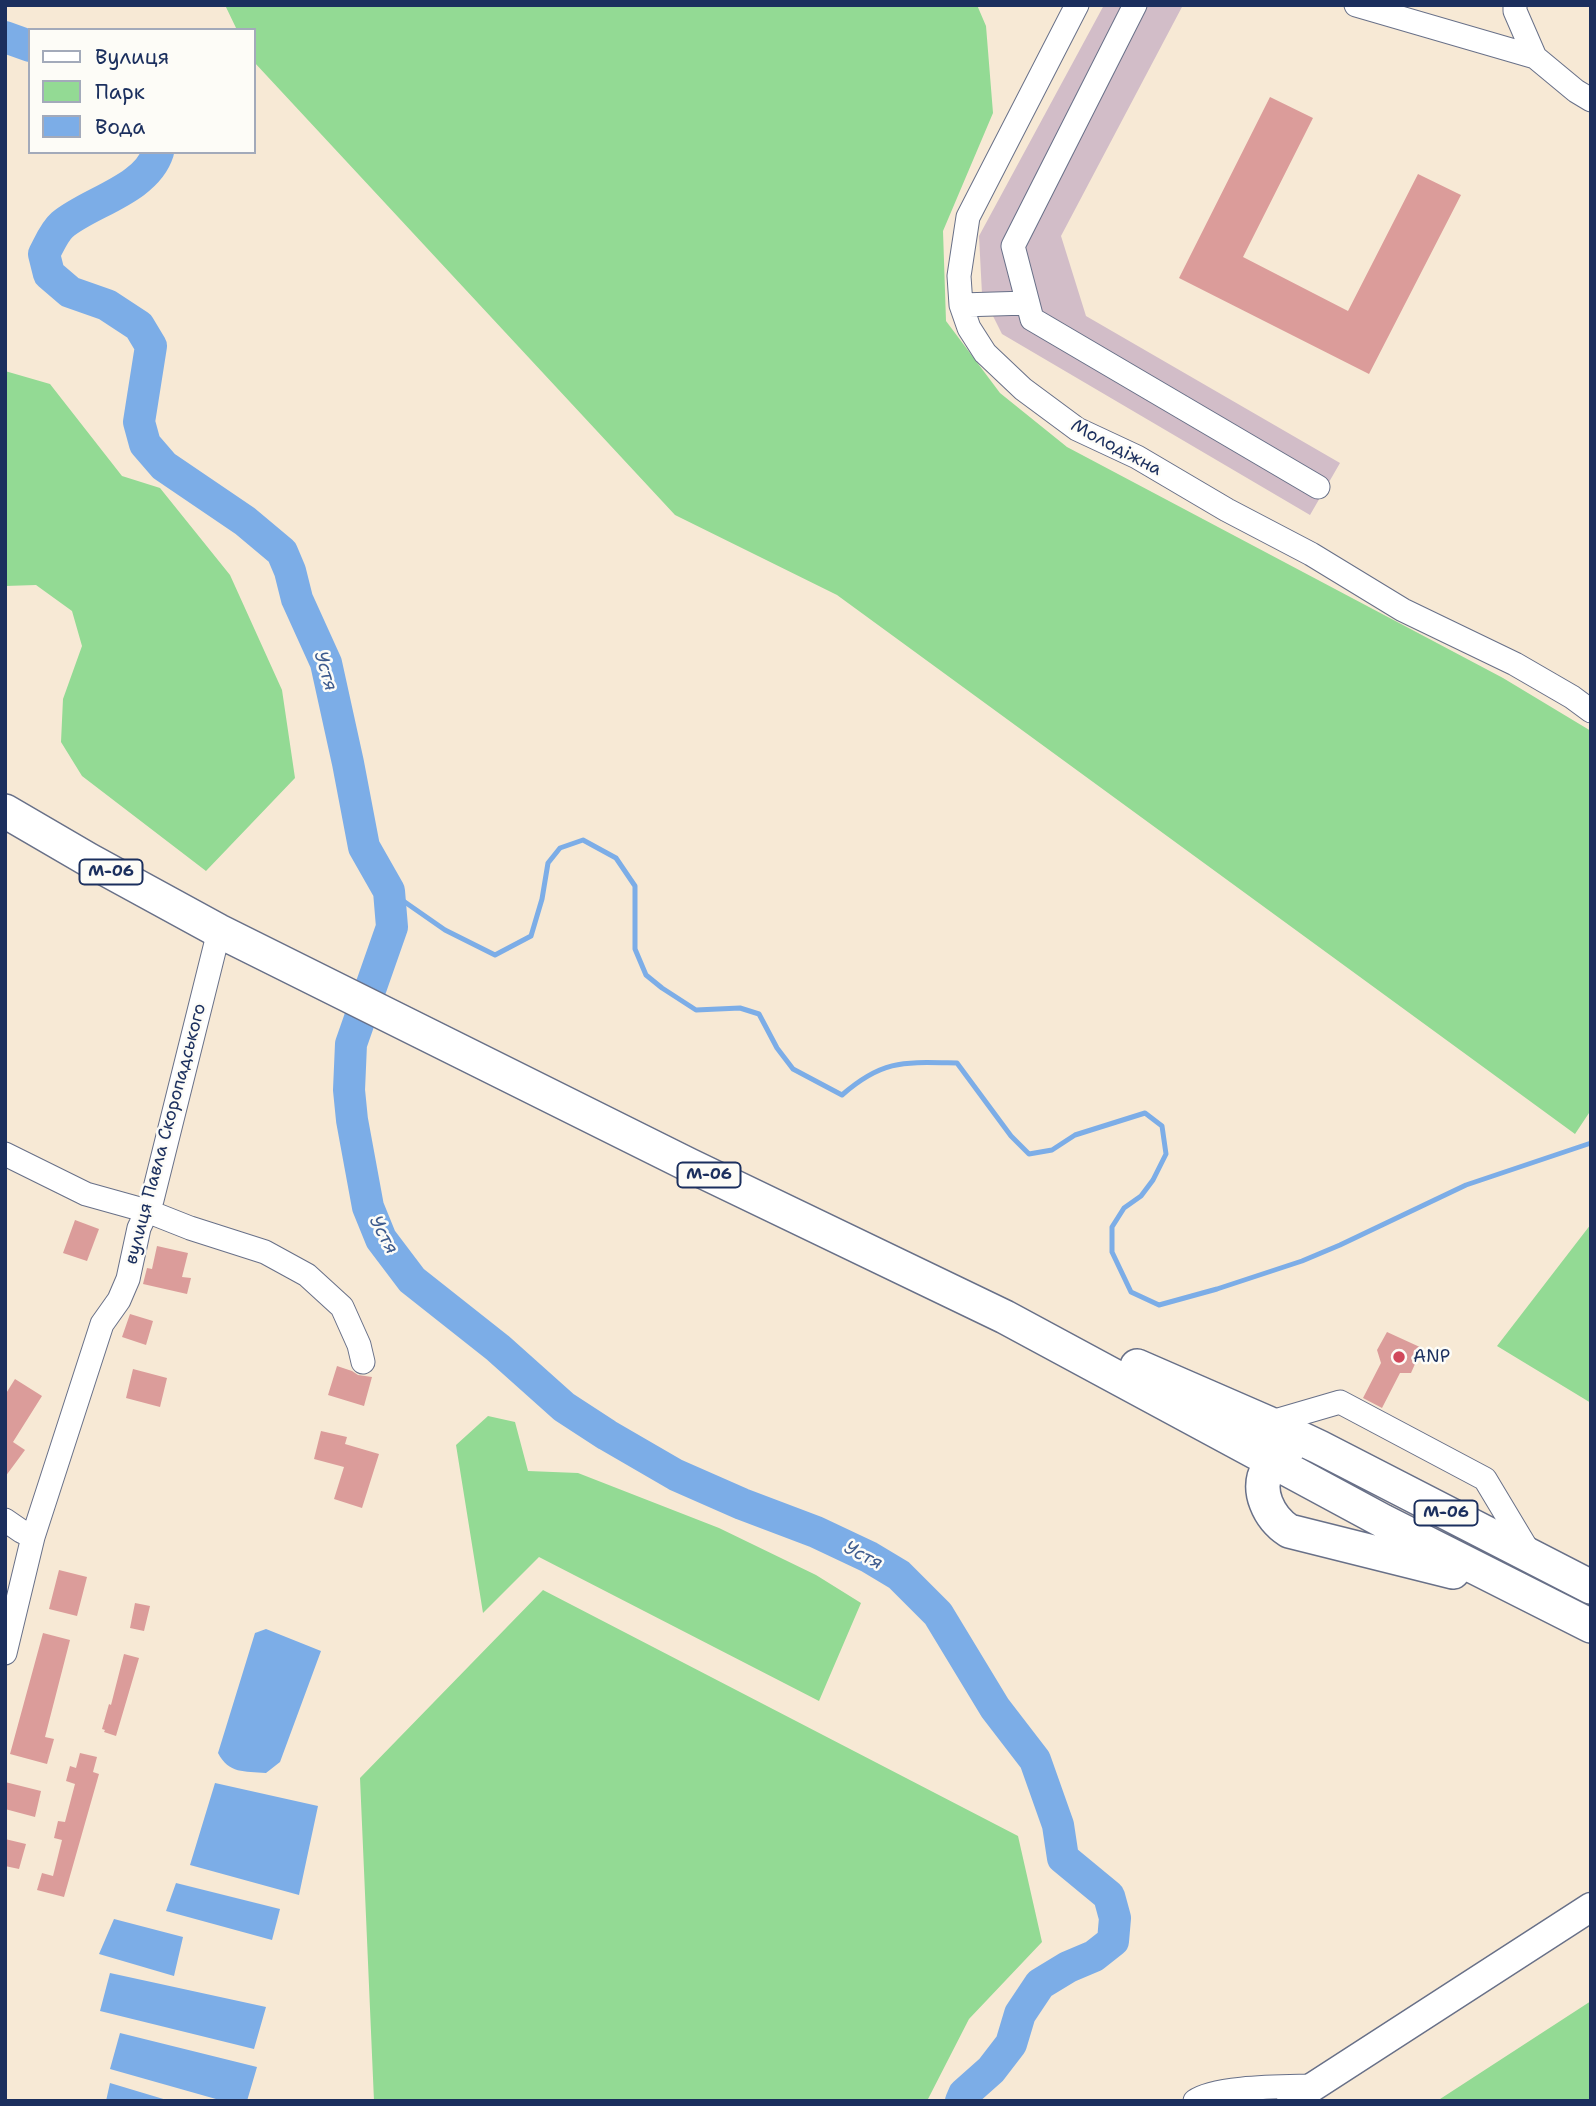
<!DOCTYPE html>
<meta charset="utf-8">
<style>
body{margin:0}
#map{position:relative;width:1596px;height:2106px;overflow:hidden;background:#f7e9d5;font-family:"Shantell Sans",sans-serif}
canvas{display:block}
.frame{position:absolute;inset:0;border:7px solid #1b2f5e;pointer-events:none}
.legend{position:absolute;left:28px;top:28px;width:228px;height:126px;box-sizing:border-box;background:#fdfcf7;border:2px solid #a3aaba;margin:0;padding:9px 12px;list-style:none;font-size:21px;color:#1b2f5e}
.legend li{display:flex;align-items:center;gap:14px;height:35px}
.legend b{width:35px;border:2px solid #a3aaba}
</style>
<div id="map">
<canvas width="1596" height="2106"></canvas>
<div class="frame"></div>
<ul class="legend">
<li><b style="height:9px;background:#fff"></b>Вулиця</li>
<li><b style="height:19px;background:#93da94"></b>Парк</li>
<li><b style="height:19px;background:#7cade7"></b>Вода</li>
</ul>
</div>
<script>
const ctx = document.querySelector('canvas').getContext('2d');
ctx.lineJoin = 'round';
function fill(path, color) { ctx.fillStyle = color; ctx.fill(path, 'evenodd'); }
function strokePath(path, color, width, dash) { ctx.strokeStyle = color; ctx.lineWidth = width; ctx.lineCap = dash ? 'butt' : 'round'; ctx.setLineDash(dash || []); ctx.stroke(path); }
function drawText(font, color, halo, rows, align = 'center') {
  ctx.font = font + ' "Shantell Sans",sans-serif'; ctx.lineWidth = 5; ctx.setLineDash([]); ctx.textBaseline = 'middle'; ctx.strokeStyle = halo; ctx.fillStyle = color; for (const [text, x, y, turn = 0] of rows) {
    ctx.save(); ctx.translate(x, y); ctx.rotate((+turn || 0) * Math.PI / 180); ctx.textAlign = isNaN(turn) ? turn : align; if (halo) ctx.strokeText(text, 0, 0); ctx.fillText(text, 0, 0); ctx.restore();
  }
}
const industrial = new Path2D(`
 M1104,5H1183L1061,236L1086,316L1340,463L1310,515L1002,334L982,294L979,236Z`);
const green = new Path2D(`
 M225,5H977L986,26L993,113L943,231L946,321L1000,393L1067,447L1503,678L1591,731V1110L1575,1134L837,595L675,515L254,62V30H237Z
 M5,371L50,384L122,476L160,488L230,575L282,690L295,778L206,871L82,776L61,742L63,699L82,646L72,611L36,585L5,586Z
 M1591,1224V1403L1497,1346Z
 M488,1416L515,1422L528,1471L578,1473L719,1528L816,1575L861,1603L819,1701L539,1557L483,1613L456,1445Z
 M543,1590L1018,1836L1042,1942L969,2019L927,2101H374L360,1778Z
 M1591,2001V2101H1437Z`);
const water = new Path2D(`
 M266,1629L321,1651L280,1762L266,1773C244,1771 229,1774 218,1753L255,1633Z
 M215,1783L318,1806L299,1895L190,1865Z
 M176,1883L280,1909L272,1940L166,1911Z
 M114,1919L183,1937L174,1976L99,1954Z
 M110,1973L266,2007L254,2049L100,2011Z
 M120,2033L257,2067L247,2101H223L110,2069Z
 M110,2083L170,2101H106Z`);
const stream = new Path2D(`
 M389,891L445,930L495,955L531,936L542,899L548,863L560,848L583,840L616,858L635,886V949L646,975L662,988L696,1010L740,1008L759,1014L777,1048L793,1069L842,1095C883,1059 905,1062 957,1063L1011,1136L1029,1154L1052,1150L1075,1135L1145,1113L1162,1126L1166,1154L1153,1180L1141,1196L1124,1208L1112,1227V1252L1131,1292L1159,1305L1217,1289L1302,1261L1340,1245L1466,1185L1591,1143`);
const river = new Path2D(`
 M5,37L30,46
 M158,152C146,190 89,202 62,225C54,232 49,245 44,254L49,274L70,292L107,305L139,326L151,346L139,422L145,444L164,466L245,521L282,552L290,571L297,599L326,663L348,763L364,847L389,891L392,927L351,1044L349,1090L352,1120L368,1207L381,1239L412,1280L498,1348L564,1407L607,1435L676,1475L742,1504L816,1532L869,1557L899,1575L938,1614L995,1708L1035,1760L1058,1825L1063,1858L1109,1896L1115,1918L1113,1941L1094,1956L1068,1967L1040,1984L1020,2014L1011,2044L991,2070L964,2094L961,2101`);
const building = new Path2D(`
 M1270,97L1313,118L1243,257L1348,311L1418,174L1461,195L1369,374L1179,278Z
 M75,1220L99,1229L87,1261L63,1253Z
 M157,1246L188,1253L182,1277L191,1278L187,1294L143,1284L147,1268L152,1269Z
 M130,1314L153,1321L146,1345L122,1337Z
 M1387,1332L1422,1348L1411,1373H1400L1382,1408L1363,1398L1381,1363L1377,1350Z
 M337,1366L352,1371L358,1375L372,1377L364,1406L328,1395Z
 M133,1369L167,1378L160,1407L126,1398Z
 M15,1379L42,1396L13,1442L25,1450L5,1477V1395Z
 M321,1431L347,1437L345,1444L379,1454L362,1508L334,1499L344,1467L314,1459Z
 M59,1570L87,1577L77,1616L49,1609Z
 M135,1603L150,1606L144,1631L130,1628Z
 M43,1633L70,1640L45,1737L54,1739L47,1764L10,1754Z
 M124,1654L139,1658L116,1736L104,1732L105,1730L102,1729L109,1704L111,1705Z
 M80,1753L97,1757L93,1772L99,1774L64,1897L37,1890L42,1873L53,1876L62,1840L54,1838L58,1821L65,1822L75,1784L66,1781L70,1766L76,1768Z
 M5,1782L41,1791L35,1817L5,1809Z
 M5,1839L26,1844L19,1869L5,1866Z`);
const minor = new Path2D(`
 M1077,5L968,217L959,276L961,305L969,328L985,353L1023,389L1077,429L1137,457L1227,510L1311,554L1403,610L1515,664L1572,697L1591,711
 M1135,5L1013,246L1032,319L1318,487
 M1356,5L1535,57
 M1515,5V11L1535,57L1576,91L1591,100
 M961,305L1028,303
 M5,1154L86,1194L147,1211L190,1228L265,1252L307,1275L342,1307L359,1345L363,1362
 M1268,1423L1340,1402L1485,1479L1530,1554
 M5,1520L21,1531L33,1537
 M5,1653L33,1537L102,1324L119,1300L128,1279L139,1228L152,1200L219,931
 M1195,2101C1215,2086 1286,2087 1314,2086`);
const major = new Path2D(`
 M1291,2101L1591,1907`);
const highway = new Path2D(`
 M5,811L89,860L219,931L689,1165L1005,1317L1383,1521L1591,1626
 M1137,1366L1268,1423L1319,1447L1591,1587
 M1288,1449C1281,1455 1272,1460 1268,1468C1255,1490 1269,1518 1289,1531L1453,1572`);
const markers = [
 [1399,1357,7,"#d1495b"]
];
const shields = [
 [111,872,63],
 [709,1175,63],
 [1446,1513,63]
];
const shieldNames = [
 ["М-06",111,872],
 ["М-06",709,1175],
 ["М-06",1446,1513]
];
const streetNames = [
 ["Молодіжна",1116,448,28],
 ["вулиця Павла Скоропадського",166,1134,-75]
];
const poiNames = [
 ["ANP",1413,1357]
];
const waterNames = [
 ["Устя",325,671,73],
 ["Устя",383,1235,61],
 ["Устя",863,1556,27]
];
fill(industrial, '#d2bdc8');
fill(green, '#93da94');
fill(water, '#7cade7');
strokePath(stream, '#7cade7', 5);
strokePath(river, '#7cade7', 32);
fill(building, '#db9c9a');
strokePath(minor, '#687088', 25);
strokePath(major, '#687088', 31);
strokePath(highway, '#687088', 36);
strokePath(minor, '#fff', 23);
strokePath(major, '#fff', 28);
strokePath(highway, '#fff', 33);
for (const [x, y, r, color] of markers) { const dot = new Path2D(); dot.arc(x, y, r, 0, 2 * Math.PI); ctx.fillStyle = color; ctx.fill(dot); strokePath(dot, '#fdfcf7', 2.5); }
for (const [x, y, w] of shields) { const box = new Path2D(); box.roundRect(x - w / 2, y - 12.5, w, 25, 5); ctx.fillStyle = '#fdfcf7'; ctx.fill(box); strokePath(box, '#1b2f5e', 2); }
drawText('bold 16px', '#1b2f5e', null, shieldNames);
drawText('18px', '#1b2f5e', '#fdfcf7', streetNames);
drawText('18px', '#1b2f5e', '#fdfcf7', poiNames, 'left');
drawText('italic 19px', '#3d5b8e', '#fdfcf7', waterNames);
</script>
